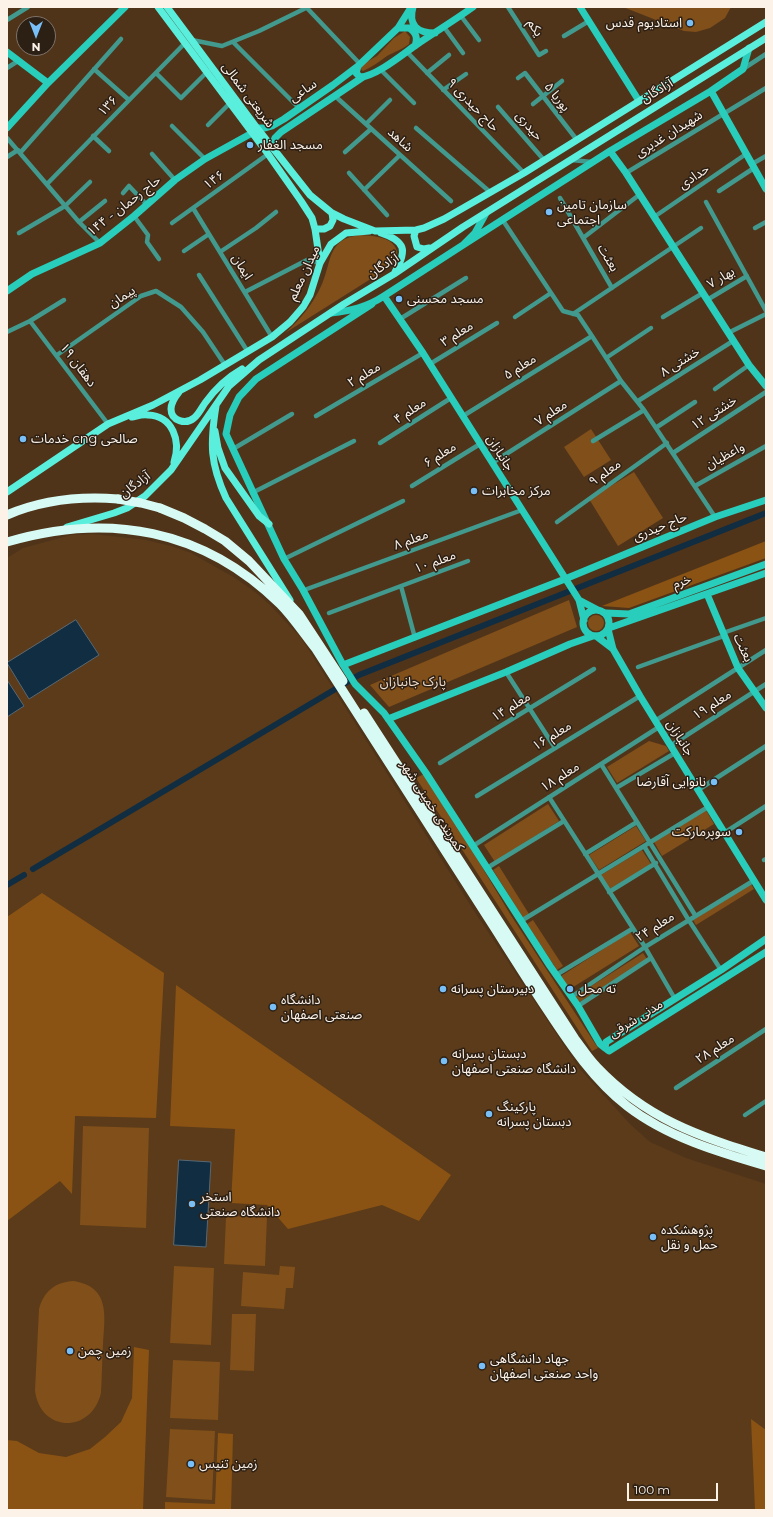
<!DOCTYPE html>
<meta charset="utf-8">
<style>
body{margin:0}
#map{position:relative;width:773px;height:1517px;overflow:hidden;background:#50341a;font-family:Montserrat,sans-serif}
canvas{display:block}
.frame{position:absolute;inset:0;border:8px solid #fcf2e8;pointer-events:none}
.north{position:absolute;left:16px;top:16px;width:40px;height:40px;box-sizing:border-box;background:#2c1f14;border:1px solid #7f7369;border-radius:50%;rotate:180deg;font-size:11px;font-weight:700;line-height:16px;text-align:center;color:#fcf2e8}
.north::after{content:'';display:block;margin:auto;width:14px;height:18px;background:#78bff7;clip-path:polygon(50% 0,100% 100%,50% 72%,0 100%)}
.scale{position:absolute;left:627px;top:1483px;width:91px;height:18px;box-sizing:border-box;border:2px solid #fcf2e8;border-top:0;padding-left:5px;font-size:12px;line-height:14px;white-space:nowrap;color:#fcf2e8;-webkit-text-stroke:3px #2c1f14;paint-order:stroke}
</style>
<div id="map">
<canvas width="773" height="1517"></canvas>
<div class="frame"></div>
<div class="north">N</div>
<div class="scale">100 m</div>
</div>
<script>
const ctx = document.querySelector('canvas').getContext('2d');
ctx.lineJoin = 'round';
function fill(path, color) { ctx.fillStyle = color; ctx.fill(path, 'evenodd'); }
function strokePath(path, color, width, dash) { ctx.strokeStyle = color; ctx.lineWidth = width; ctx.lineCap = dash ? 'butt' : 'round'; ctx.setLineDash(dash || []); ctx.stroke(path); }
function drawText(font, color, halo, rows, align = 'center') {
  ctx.font = font + ' Montserrat,"Noto Sans Arabic",sans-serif'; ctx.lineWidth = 3; ctx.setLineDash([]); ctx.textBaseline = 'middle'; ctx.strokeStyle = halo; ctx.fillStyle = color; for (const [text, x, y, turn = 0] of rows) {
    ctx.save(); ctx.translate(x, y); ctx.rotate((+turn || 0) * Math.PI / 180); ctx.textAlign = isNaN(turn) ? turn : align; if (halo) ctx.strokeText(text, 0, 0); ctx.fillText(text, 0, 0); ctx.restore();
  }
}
const built = new Path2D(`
 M93,534L146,540L171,546L191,553L235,578L255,592L270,605L301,638L317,663L476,914L579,1068L630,1124L650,1142L686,1158L766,1184V1510H7V558L23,548L71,535Z`);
const green = new Path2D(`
 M623,7H731L725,18L710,28L696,32L684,31Z
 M405,31L410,37L409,44C403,49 394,52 387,56C379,62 372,67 363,71L358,67L377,56L394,38Z
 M360,235C378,236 403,238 396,263L285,333C300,320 314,303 322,284C332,261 327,239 360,235Z
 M591,429L611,460L584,477L564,447Z
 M634,472L663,518L618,546L589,499Z
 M569,600L577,627L389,707L370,685Z
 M588 623a8 8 0 1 1 16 0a8 8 0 1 1-16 0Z
 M649,741L666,746L669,751L617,783L607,767Z
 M426,773L510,914L598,1048L592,1051L416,778Z
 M548,804L559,821L495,862L484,845Z
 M706,810L714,824L662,856L654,842Z
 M636,826L646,841L599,870L589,855Z
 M642,850L651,864L610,889L601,875Z
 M499,866L529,914L523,918L493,870Z
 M751,884L754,889L696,925L693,920Z
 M533,920L563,966L557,970L527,924Z
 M630,932L639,946L570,989L561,976Z
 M643,953L647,959L578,1003L574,997Z
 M83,1126L149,1128L146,1228L80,1225Z
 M226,1216L267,1217L265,1266L224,1264Z
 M174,1266L214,1268L211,1345L170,1343Z
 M280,1266L295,1267L293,1288H286L284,1309L241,1306L243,1272L279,1275Z
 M74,1281C110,1287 105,1315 103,1344C102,1360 102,1377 101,1393C91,1435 39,1432 35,1390L39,1309C44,1291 55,1282 74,1281Z
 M232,1314H256L254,1371L230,1370Z
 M173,1360L220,1362L218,1420L170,1418Z
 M170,1429L215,1431L212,1500L166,1497Z`);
const forest = new Path2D(`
 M766,541V558L629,608L602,606Z
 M42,893L164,973L156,1118L75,1116L72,1194L60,1181L7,1221V917Z
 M176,985L451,1175L419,1221L382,1205L288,1229L267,1205L231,1203L235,1129L170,1126Z
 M134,1347L149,1350L143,1510H7V1440L17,1441L39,1453L66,1457L90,1449L105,1437L121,1422L132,1398Z
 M751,1419L766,1430V1510H755Z
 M218,1433L233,1434L231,1510H165V1502L215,1504Z`);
const water = new Path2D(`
 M76,620L99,655L29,699L7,663Z
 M7,680L24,706L7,717Z
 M179,1160L211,1162L206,1247L174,1245Z`);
const canal = new Path2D(`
 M33,869L359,675L766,513
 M7,885L24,875`);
const street = new Path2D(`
 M508,7L539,55L546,51
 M307,8L360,64
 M461,16L479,40
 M7,20L28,7
 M444,27L463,53
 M564,36L589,21
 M192,40L222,46L259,31L308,7
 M233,42L299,108
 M407,52L524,173
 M7,68L18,61
 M94,69L129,100
 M380,69L414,103
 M743,69L766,54
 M156,73L181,98L207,72
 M427,73L449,55
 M518,78L525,73L577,140
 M443,90L466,74
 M335,96L451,201
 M533,104L562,81
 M498,107L544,160
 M366,124L390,100
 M208,125L230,103
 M172,126L205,159
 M416,128L490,192
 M93,136L109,151
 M7,138L79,222L100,243
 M345,152L371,129
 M20,153L121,39
 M152,154L175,180
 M7,157L18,150
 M571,160L592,162
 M752,164L766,156
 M349,173L387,215
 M626,173L766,88
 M47,184L185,43
 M364,190L400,155
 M719,191L754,168
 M123,193L129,186L147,205
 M560,198L612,288
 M706,202L766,311
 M193,208L272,337
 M134,216L148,235L147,242L159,259
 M654,217L746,154
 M79,222L105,201
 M172,223L268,154
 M755,228L766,222
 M19,233L65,206L90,182
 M583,238L639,195
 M184,251L209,234
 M220,252L256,228L276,212
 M199,275L248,352
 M245,292L307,260L320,263
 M707,300L747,276
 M573,314L701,228
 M515,317L551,293
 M663,317L703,293
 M400,319L466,278
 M30,321L108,424
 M7,332L30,321L64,300
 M728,333L766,314
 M592,336L621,381L644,410L593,441
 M57,355L141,296L156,291L181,307L203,332L225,365
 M606,358L651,328
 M430,364L497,323
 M715,389L749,365
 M638,401L733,341
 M644,410L715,517
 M316,416L423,353
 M463,416L592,336L578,315L563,311L502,219
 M657,427L695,402
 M380,443L451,398
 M233,449L292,414
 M673,453L766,392
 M492,463L621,381
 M412,486L480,444
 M695,486L766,446
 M252,493L354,441
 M557,522L667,443
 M284,559L403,501
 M307,589L522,510
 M329,613L401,586
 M723,633L766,618
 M415,638L401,586L468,561
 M638,667L724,636
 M506,672L555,748
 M655,721L766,650
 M670,746L766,684
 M440,763L594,669
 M601,764L695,915
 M616,788L675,753
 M698,790L766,746
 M477,796L640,696
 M549,797L645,947L675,999
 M724,833L766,806
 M473,846L659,727
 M644,846L688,919L721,970
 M585,854L637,822
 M764,860L766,859
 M487,868L564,821
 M609,892L656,863
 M521,921L708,807
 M556,975L632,929
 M571,997L645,947L753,881
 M578,1006L651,958
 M676,1088L766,1029
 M745,1115L766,1101`);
const secondary = new Path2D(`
 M413,7C408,25 417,33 435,33
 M580,7L639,101
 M398,28L410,9
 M415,46C418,37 416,33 409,28H398L358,66L356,73L360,77C375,77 403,54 416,45C435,32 455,20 473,7
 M7,52L48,83
 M711,91L766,189
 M7,128L48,83L125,7
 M257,128H265L272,126L284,119L333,85L358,66
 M272,146L275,138L281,132L363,77
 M610,151L626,173L749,365L766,386
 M463,245L610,151L711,91L743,69L749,48
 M7,291L32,274L100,243L134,216L175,180L205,159L252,133
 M384,296L423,353L579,600L584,620
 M372,304L256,379L239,397L230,415L226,434L284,559L303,590L343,665L355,684L384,713L426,773L550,966L578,1006L600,1044L605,1048
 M331,313C351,311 367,307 384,296L463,245L475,233L486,213
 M707,594L738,668L766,708
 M579,600L598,610
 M583 623a13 13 0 1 1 26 0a13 13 0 1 1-26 0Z
 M606,613L629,614L766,564
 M609,628L766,573
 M608,629L613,649L640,696L766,900
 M596,636L613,649
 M343,665L565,579L715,517L766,500
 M388,719L506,672L570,644L593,636
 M766,939L721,970L606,1042L605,1048L609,1051L766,952`);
const primary = new Path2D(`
 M158,7L268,154L301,201L312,218L315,229L320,263
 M167,7L257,128L310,195L332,213L344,219L375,231L416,230L424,228L444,219L524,173L766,22
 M315,229H324L330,226L333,220L332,213
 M416,230L414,236L417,247L424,249L429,248
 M381,233C405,241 408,250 395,272
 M179,392C175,397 171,403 171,409C171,421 186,425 194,418C199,414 202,407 205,403C215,389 228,377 242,369
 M216,406C210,444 210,463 226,498L290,600
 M132,417C137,416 143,414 148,415C173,416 181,441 174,462
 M215,431L218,448L225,468L259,516L269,524
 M7,492L108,424L153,405L200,380L272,337L290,322L303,307L310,295L320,263L331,244L346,233L369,231
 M67,527L114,513L127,508L145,496L171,470L229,386L259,360L344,304L394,274L463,227L766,38`);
const highway = new Path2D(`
 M160,508L184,518L205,529L225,541L249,561L299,614L343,681
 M7,515C42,500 80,496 118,499
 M7,542C109,512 203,529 280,604C293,617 304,634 316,649C376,743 436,837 496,930C513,957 530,984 548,1011C571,1046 594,1080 627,1106C667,1137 718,1152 766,1166
 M364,713L575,1039C582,1048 588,1058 596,1066C646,1119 698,1136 766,1157`);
const highwayBridge = new Path2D(`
 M118,499L141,503L160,508`);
const markers = [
 [690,23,4,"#78bff7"],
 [250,145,4,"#78bff7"],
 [549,212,4,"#78bff7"],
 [399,299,4,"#78bff7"],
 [23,439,4,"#78bff7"],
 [474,491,4,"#78bff7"],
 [714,782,4,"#78bff7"],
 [739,832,4,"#78bff7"],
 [443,989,4,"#78bff7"],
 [570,989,4,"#78bff7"],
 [273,1007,4,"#78bff7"],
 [444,1061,4,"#78bff7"],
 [489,1114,4,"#78bff7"],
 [192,1204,4,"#78bff7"],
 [653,1237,4,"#78bff7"],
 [70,1351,4,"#78bff7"],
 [482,1366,4,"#78bff7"],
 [191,1464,4,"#78bff7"]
];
const poiNames = [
 ["استادیوم قدس",682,23,"right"],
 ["مسجد الغفار",258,145],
 ["سازمان تامین",557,205],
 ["اجتماعی",557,220],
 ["مسجد محسنی",407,299],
 ["خدمات cng صالحی",31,439],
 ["مرکز مخابرات",482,491],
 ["نانوایی آقارضا",706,782,"right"],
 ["سوپرمارکت",731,832,"right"],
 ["دبیرستان پسرانه",451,989],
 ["ته محل",578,989],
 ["دانشگاه",281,1000],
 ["صنعتی اصفهان",281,1015],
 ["دبستان پسرانه",452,1054],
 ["دانشگاه صنعتی اصفهان",452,1069],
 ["پارکینگ",497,1107],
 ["دبستان پسرانه",497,1122],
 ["استخر",200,1197],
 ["دانشگاه صنعتی",200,1212],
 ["پژوهشکده",661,1230],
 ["حمل و نقل",661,1245],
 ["زمین چمن",78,1351],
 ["جهاد دانشگاهی",490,1359],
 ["واحد صنعتی اصفهان",490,1374],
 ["زمین تنیس",199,1464]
];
const streetNames = [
 ["یکم",535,28,57],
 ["ساعی",303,91,-34],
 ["آزادگان",657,91,-31],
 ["شریعتی شمالی",248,95,53],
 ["پوریا ۵",557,97,52],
 ["حاج حیدری ۹",473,105,46],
 ["۱۳۶",108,106,-46],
 ["حیدری",529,126,49],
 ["شهیدان غدیری",669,134,-32],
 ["شاهد",400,140,42],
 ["حدادی",694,177,-34],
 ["۱۴۶",214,180,-36],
 ["حاج رحمان - ۱۴۴",124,206,-38],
 ["بعثت",608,258,60],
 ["آزادگان",383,266,-33],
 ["ایمان",242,267,58],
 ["میدان معلم",304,273,-65],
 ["بهار ۷",721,278,-31],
 ["پیمان",122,297,-33],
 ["معلم ۳",457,334,-32],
 ["خشتی ۸",680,362,-32],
 ["دهقان ۱۹",78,365,53],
 ["معلم ۵",520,367,-32],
 ["معلم ۲",364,375,-31],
 ["معلم ۴",410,411,-33],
 ["معلم ۷",551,413,-33],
 ["خشتی ۱۲",714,413,-33],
 ["جانبازان",500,453,58],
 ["معلم ۶",440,455,-32],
 ["واعظیان",725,456,-29],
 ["معلم ۹",605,473,-36],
 ["آزادگان",135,485,-37],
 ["حاج حیدری",660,527,-22],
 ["معلم ۸",411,540,-20],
 ["معلم ۱۰",435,562,-20],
 ["خرم",682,582,-20],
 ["بعثت",743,648,65],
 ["معلم ۱۹",712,705,-33],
 ["معلم ۱۴",511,707,-32],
 ["معلم ۱۶",552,736,-32],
 ["جانبازان",680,738,58],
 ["معلم ۱۸",560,777,-33],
 ["کمربندی خمینی شهر",432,806,57],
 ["معلم ۲۴",655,927,-33],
 ["مدنی شرقی",636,1019,-32],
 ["معلم ۲۸",715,1049,-33]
];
const parkNames = [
 ["پارک جانبازان",413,682]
];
fill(built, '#5b3b19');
fill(green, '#804f1a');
fill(forest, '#8a5313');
fill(water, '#102d42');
strokePath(water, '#576874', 1);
strokePath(canal, '#102d42', 6);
strokePath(street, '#42998d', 4.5);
strokePath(secondary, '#29cdbb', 7);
strokePath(primary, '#5aefdd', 7);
strokePath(highway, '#d7fbf4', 9);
strokePath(highwayBridge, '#d7fbf4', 9);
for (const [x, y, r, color] of markers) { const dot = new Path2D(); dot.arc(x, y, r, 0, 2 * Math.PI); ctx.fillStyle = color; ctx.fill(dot); strokePath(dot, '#2c1f14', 1.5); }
drawText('13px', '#fcf2e8', '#2c1f14', poiNames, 'left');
drawText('13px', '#fcf2e8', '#2c1f14', streetNames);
drawText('13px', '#f2decc', '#2c1f14', parkNames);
</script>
